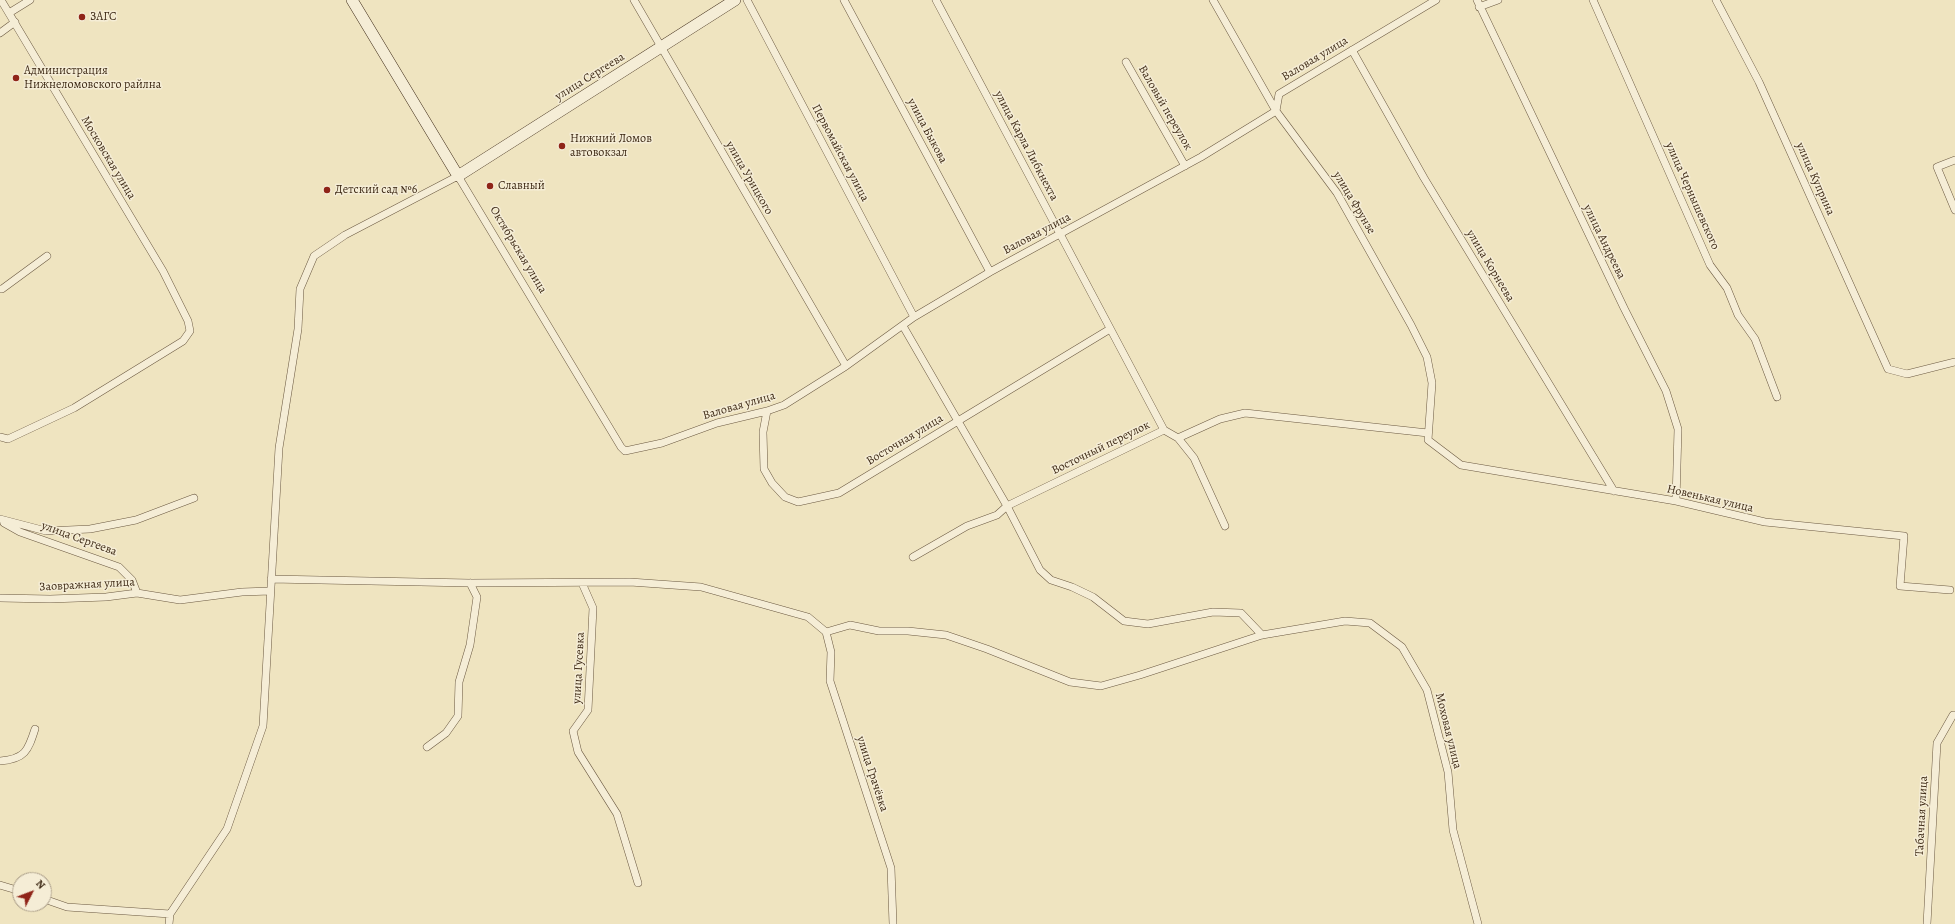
<!DOCTYPE html>
<meta charset="utf-8">
<style>
body{margin:0}
#map{position:relative;width:1955px;height:924px;overflow:hidden;background:#efe4c0;font-family:Alegreya,serif}
canvas{display:block}
.north{position:absolute;left:12px;top:872px;width:40px;height:40px;box-sizing:border-box;background:#f5edd6;border:1px solid #ac9f8a;border-radius:50%;rotate:48deg;font-size:11px;font-weight:700;line-height:16px;text-align:center;color:#3f2b17}
.north::after{content:'';display:block;margin:auto;width:14px;height:18px;background:#8f2418;clip-path:polygon(50% 0,100% 100%,50% 72%,0 100%)}
</style>
<div id="map">
<canvas width="1955" height="924"></canvas>
<div class="north">N</div>
</div>
<script>
const ctx = document.querySelector('canvas').getContext('2d');
ctx.lineJoin = 'round';
function strokePath(path, color, width, dash) { ctx.strokeStyle = color; ctx.lineWidth = width; ctx.lineCap = dash ? 'butt' : 'round'; ctx.setLineDash(dash || []); ctx.stroke(path); }
function drawText(font, color, halo, rows, align = 'center') {
  ctx.font = font + ' Alegreya,serif'; ctx.lineWidth = 3; ctx.setLineDash([]); ctx.textBaseline = 'middle'; ctx.strokeStyle = halo; ctx.fillStyle = color; for (const [text, x, y, turn = 0] of rows) {
    ctx.save(); ctx.translate(x, y); ctx.rotate((+turn || 0) * Math.PI / 180); ctx.textAlign = isNaN(turn) ? turn : align; if (halo) ctx.strokeText(text, 0, 0); ctx.fillText(text, 0, 0); ctx.restore();
  }
}
const street = new Path2D(`
 M634,0L846,366
 M747,0L914,317
 M844,0L990,272
 M936,0L1164,430
 M1213,0L1276,111L1337,193L1411,325L1427,357L1432,383L1428,440L1461,465L1676,501L1765,522L1904,536L1900,586L1950,590
 M1477,0L1624,308L1666,391L1678,429L1676,501
 M1593,0L1710,265L1727,288L1738,315L1755,339L1777,397
 M1716,0L1759,82L1888,369L1907,374L1955,362
 M1479,7L1498,0
 M9,13L30,0
 M0,33L15,22
 M1352,50L1424,178L1614,491
 M1126,62L1185,166
 M1955,160L1937,167L1955,210
 M0,289H2L47,256
 M903,326L1007,506L1040,570L1051,580L1072,587L1093,597L1124,621L1148,624L1213,612L1241,613L1262,635
 M767,411L763,432L764,469L772,483L785,497L798,502L839,493L1110,329
 M0,437L8,439L74,408L183,341L190,331L188,321L163,271L1,0
 M1178,438L1194,458L1225,526
 M0,519L46,531L90,529L136,520L194,498
 M4,523L20,532L119,567L132,580L137,593
 M913,557L967,526L997,515L1007,506L1164,430L1178,438L1220,419L1245,413L1428,433
 M271,579L470,583L630,582L701,587L808,617L826,632L850,625L879,631H908L946,635L987,649L1070,682L1101,686L1140,675L1262,635L1345,621L1370,623L1402,647L1427,690L1448,772L1453,830L1478,924
 M582,583L593,608L588,710L573,731L578,752L617,814L638,883
 M0,598L50,599L106,597L137,593L180,600L242,592L270,591
 M826,632L831,652L830,681L891,868L893,924
 M427,747L446,733L458,716L459,682L470,645L477,597L470,583
 M0,761C25,759 28,751 35,729
 M0,885L20,891
 M44,899L67,907L170,914
 M169,924L170,914L227,829L263,726L279,448L298,329L300,289L314,256L345,235L458,176L621,447L625,451L662,443L717,423L767,411L784,405L846,366L914,317L990,272L1201,157L1276,111L1279,94L1436,0
 M1927,924L1937,743L1953,715H1955`);
const secondary = new Path2D(`
 M352,0L458,176L735,0`);
const markers = [
 [82,17,4,"#8f2418"],
 [16,78,4,"#8f2418"],
 [562,146,4,"#8f2418"],
 [490,186,4,"#8f2418"],
 [327,190,4,"#8f2418"]
];
const poiNames = [
 ["ЗАГС",90,17],
 ["Администрация",24,71],
 ["Нижнеломовского райлна",24,85],
 ["Нижний Ломов",570,139],
 ["автовокзал",570,153],
 ["Славный",498,186],
 ["Детский сад №6",335,190]
];
const streetNames = [
 ["Валовая улица",1315,59,-31],
 ["улица Сергеева",590,77,-32],
 ["Валовый переулок",1165,108,60],
 ["улица Быкова",927,131,62],
 ["улица Карла Либкнехта",1026,146,62],
 ["Первомайская улица",840,153,62],
 ["Московская улица",108,158,59],
 ["улица Урицкого",749,178,60],
 ["улица Куприна",1815,179,66],
 ["улица Чернышевского",1692,196,66],
 ["улица Фрунзе",1354,203,59],
 ["Валовая улица",1037,234,-28],
 ["улица Андреева",1604,242,64],
 ["Октябрьская улица",518,250,59],
 ["улица Корнеева",1490,266,59],
 ["Валовая улица",739,406,-16],
 ["Восточная улица",905,440,-31],
 ["Восточный переулок",1101,448,-26],
 ["Новенькая улица",1710,499,13],
 ["улица Сергеева",79,539,20],
 ["Заовражная улица",87,585,-3],
 ["улица Гусевка",579,668,-87],
 ["Моховая улица",1448,731,76],
 ["улица Грачёвка",872,774,72],
 ["Табачная улица",1922,816,-87]
];
strokePath(street, '#6b5941', 8);
strokePath(secondary, '#3f2b17', 12);
strokePath(street, '#f5edd6', 7);
strokePath(secondary, '#f5edd6', 11);
for (const [x, y, r, color] of markers) { const dot = new Path2D(); dot.arc(x, y, r, 0, 2 * Math.PI); ctx.fillStyle = color; ctx.fill(dot); strokePath(dot, '#f5edd6', 1.5); }
drawText('12px', '#3f2b17', '#f5edd6', poiNames, 'left');
drawText('12px', '#3f2b17', '#f5edd6', streetNames);
</script>
